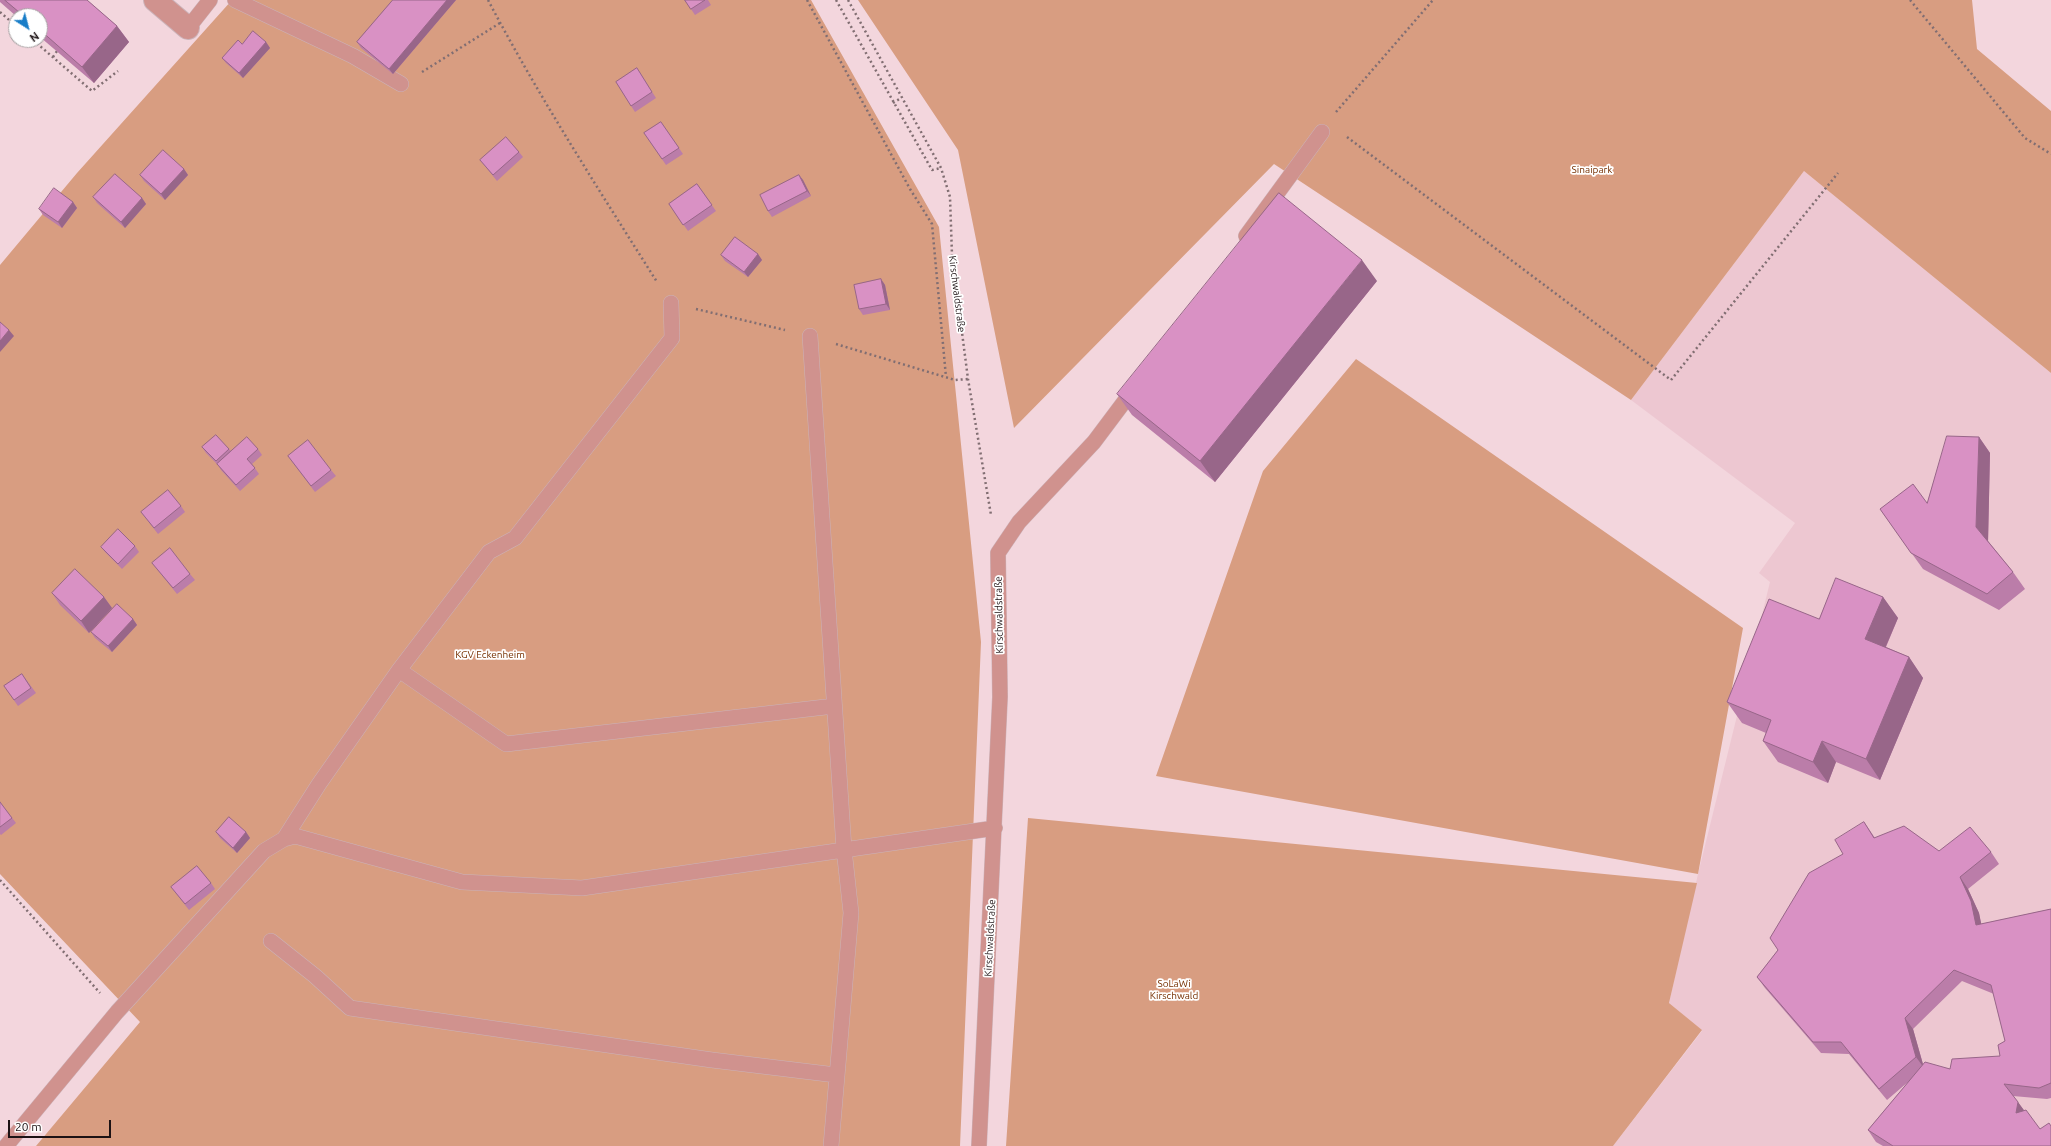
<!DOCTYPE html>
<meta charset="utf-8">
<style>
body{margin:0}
#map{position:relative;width:2051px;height:1146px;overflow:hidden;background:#f3d6dd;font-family:Ubuntu,sans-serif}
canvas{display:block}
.north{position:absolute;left:8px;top:8px;width:40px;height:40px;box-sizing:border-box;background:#fff;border:1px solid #a4a0a1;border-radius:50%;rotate:144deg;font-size:11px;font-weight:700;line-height:16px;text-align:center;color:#1c1214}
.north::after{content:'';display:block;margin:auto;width:14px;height:18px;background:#187dc8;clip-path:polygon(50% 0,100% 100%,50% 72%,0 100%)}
.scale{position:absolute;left:8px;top:1120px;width:103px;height:18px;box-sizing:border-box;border:2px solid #1c1214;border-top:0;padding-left:5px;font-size:12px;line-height:14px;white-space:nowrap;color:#1c1214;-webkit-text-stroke:3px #fff;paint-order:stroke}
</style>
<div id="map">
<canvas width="2051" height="1146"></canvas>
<div class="north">N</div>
<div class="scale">20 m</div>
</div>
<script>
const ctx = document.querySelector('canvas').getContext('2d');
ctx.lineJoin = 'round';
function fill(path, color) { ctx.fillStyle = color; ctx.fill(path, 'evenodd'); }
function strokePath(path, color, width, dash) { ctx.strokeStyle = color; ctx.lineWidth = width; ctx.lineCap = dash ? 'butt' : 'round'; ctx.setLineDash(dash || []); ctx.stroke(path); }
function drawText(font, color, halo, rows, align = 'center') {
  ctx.font = font + ' Ubuntu,sans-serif'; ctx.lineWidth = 3.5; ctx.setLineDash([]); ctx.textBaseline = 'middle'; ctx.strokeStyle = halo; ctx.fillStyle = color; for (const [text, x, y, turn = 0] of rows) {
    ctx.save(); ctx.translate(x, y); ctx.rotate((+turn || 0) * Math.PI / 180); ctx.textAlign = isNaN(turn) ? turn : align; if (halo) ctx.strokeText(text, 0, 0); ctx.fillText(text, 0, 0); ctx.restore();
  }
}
const built = new Path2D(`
 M1804,171L2051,373V1146H1613L1702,1031L1669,1003L1698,874L1770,582L1759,573L1795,523L1631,400Z`);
const green = new Path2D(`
 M232,0H811L939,227L981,642L960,1146H36L140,1022L0,874V265L77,173Z
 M858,0H1972L1977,49L2051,111V373L1804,171L1631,400L1274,164L1014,428L958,150Z
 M1356,359L1743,628L1698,874L1156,776L1263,471Z
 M1028,818L1697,883L1669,1003L1702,1030L1613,1146H1006Z`);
const path = new Path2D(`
 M488,0C539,97 599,190 657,282
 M807,0L910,189L932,224L946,377
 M836,0L932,170L941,168
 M848,0L941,168L950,197L952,255L968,379L991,515
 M1910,0L2025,138L2051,154
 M0,12L16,26
 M33,40L92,91L118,71
 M53,57L57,51
 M422,72L500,23
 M893,103L901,98
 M1336,112L1433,0
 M1347,137L1671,380L1838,173
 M696,309L785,330
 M836,344L955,380L968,379
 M0,880L100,993`);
const service = new Path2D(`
 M235,0L353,56L401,84
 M188,28L210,0
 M1246,236L1322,132
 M810,336L844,849L851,913L831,1146
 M399,670L506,744L834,706
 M284,839L319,784L399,670L489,552L515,538L672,338L671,303
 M271,941L315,976L350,1008L712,1060L836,1075
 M6,1146L117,1012L264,851L284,839L295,836L462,882L582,888L995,828
 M979,1146L1000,697L998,553L1019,522L1094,442L1136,386`);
const minor = new Path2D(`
 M155,0L188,28`);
const wall = new Path2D(`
 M0,0H87L117,26L129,42L94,83L40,37V16H16L0,2Z
 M393,0H456L393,74L361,48L357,42Z
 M685,0H708L711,5L695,15Z
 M266,42L270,48L243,78L226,63L222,58L242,44Z
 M637,68L656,98L635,112L616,82Z
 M661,122L683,154L666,165L644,133Z
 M519,152L523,157L497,181L485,166L480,160Z
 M184,169L188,175L165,200L144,181L140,175Z
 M799,175L803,180L811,196L772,217L768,211Z
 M697,184L716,211L688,231L669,204Z
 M93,197L142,198L146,204L125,228L97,203Z
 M73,202L77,208L62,228L43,215L39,209Z
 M758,254L762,260L748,277L725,261L721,255Z
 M881,279L885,285L890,310L863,315L859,309Z
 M1377,281L1215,482L1132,415L1117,394Z
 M1979,437L1990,453L1988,541L2013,572L2025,589L1999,610L1923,569L1880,509L1927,503Z
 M202,447L229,449L231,451L258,449L262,455L252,464L259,474L240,491L221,470L218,465L206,453Z
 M288,456L331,470L336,476L315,492Z
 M181,506L185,512L158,534L141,512Z
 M135,546L139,552L122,569L105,552L101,547Z
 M152,563L190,574L195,580L177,594Z
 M52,593L104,597L112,608L89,633L60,605Z
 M1883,597L1898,618L1886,647L1909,657L1923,678L1880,780L1836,762L1828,783L1778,762L1763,741L1766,733L1742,723L1727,702L1819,619Z
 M133,619L137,625L112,652L95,638L91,632Z
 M22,674L36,693L18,706L4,686Z
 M0,802L16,823L1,835L0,834Z
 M1864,822L1875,838L1939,851L1991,852L1999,864L1968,889L1979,913L1981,924L2051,909V1098L2047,1099L2013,1096L2051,1146H1883L1876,1142L1868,1130L1908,1082L1887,1100L1849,1054L1821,1053L1765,988L1757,977L1778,950L1843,854ZM1962,981L1994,994L2005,1041L2000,1056L1950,1069L1923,1064L1913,1029Z
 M216,832H246L250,838L237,853L220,838Z
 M211,883L215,889L189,910L171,887Z`);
const shadedWall = new Path2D(`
 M447,0H456L393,74L389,69Z
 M117,26L129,42L94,83L82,67Z
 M266,42L270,48L243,78L239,73Z
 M184,169L188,175L165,200L161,194Z
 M799,175L803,180L811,196L807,191Z
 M142,198L146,204L125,228L121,222Z
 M73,202L77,208L62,228L58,222Z
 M758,254L762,260L748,277L744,272Z
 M1362,260L1377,281L1215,482L1200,461Z
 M881,279L885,285L890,310L886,304Z
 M9,330L14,336L0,352V341Z
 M1979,437L1990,453L1988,543L1976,527Z
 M104,597L112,608L89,633L81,621Z
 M1883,597L1898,618L1880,660L1865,639Z
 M133,619L137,625L112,652L108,646Z
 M1909,657L1923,678L1880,780L1866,759Z
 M1822,741L1836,762L1828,783L1813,762Z
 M246,832L250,838L237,853L233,848Z
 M1960,877L1968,889L1979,913L1984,937L1976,925Z
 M1905,1018L1913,1029L1924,1068L1916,1057Z
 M2018,1102L2026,1113H2016Z`);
const building = new Path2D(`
 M5,0H87L117,26L82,67L40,30V16H24Z
 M393,0H447L389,69L357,42Z
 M685,0H705L691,9Z
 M253,31L266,42L239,73L222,58L238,40L242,44Z
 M637,68L652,92L631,106L616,82Z
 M661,122L679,148L662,159L644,133Z
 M506,137L519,152L493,175L480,160Z
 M163,150L184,169L161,194L140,175Z
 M115,174L142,198L121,222L93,197Z
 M799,175L807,191L768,211L760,195Z
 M697,184L712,205L683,225L669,204Z
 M54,188L73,202L58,222L39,209Z
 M1279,193L1362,260L1200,461L1117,394Z
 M735,237L758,254L744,272L721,255Z
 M881,279L886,304L859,309L854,285Z
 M0,322L9,330L0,341Z
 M216,435L229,449L216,461L202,447Z
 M1947,436L1979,437L1976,527L2013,572L1987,594L1911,553L1880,509L1913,484L1927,503Z
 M247,437L258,449L247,459L255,468L236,485L217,464Z
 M308,440L331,470L311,486L288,456Z
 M168,490L181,506L154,528L141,512Z
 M118,529L135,546L118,564L101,547Z
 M170,548L190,574L173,588L152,563Z
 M75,569L104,597L81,621L52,593Z
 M1836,578L1883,597L1865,639L1909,657L1866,759L1822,741L1813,762L1763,741L1771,720L1727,702L1769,599L1819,619Z
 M117,604L133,619L108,646L91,632Z
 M22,674L31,688L14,700L4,686Z
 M0,802L12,818L0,827Z
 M229,817L246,832L233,848L216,832Z
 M1864,822L1874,838L1904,826L1939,851L1970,827L1991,852L1960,877L1971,901L1976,925L2051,909V1083L2039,1088L2004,1084L2018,1102L2016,1113L2026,1110L2040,1129L2049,1123L2051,1126V1146H1893L1868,1130L1925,1062L1950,1069L1952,1059L2000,1056L1998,1045L2005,1041L1991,985L1954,970L1905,1018L1916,1057L1879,1089L1841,1042H1813L1757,977L1778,950L1770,938L1809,873L1843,854L1835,840Z
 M197,866L211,883L185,904L171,887Z`);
const parkNames = [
 ["Sinaipark",1592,170],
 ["KGV Eckenheim",490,655],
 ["SoLaWi",1174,984],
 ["Kirschwald",1174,996]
];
const streetNames = [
 ["Kirschwaldstraße",957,294,83],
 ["Kirschwaldstraße",999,615,-91],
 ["Kirschwaldstraße",990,938,-87]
];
fill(built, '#edc7d1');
fill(green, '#d89d81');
strokePath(service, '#ccb3b9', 16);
strokePath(minor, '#ccb3b9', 24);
strokePath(path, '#816e72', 2.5, [2, 3]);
strokePath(service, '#d0928e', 15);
strokePath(minor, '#d0928e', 22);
fill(wall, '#bb7da9');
fill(shadedWall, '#986689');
fill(building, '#d991c4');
strokePath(building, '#986689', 1);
drawText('10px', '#752f00', '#fff', parkNames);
drawText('10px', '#1c1214', '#fff', streetNames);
</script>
